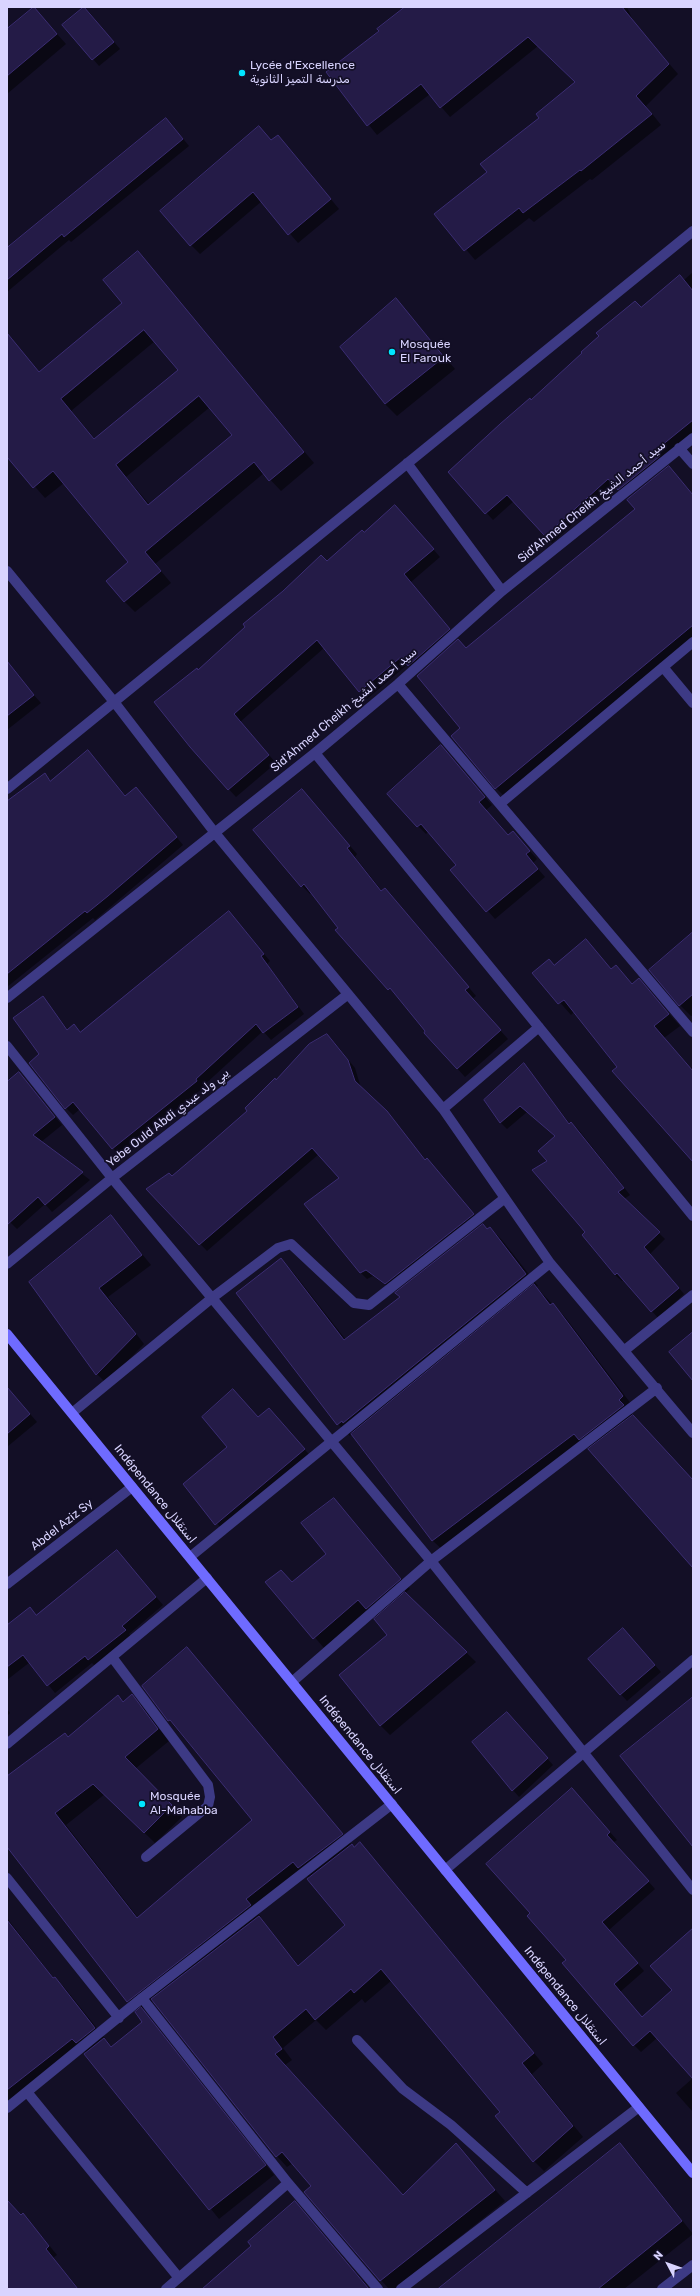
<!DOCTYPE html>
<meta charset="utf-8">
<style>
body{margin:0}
#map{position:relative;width:700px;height:2296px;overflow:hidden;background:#130f26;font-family:Rubik,sans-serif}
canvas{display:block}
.frame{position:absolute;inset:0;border:8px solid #d9d4ff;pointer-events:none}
.north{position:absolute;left:648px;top:2244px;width:40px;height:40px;-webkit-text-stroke:3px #130f26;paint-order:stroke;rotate:311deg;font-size:11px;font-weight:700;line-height:16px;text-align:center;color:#d9d4ff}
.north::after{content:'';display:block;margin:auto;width:14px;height:18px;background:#d9d4ff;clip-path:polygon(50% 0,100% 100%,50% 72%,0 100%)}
</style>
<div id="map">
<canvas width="700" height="2296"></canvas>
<div class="frame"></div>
<div class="north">N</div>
</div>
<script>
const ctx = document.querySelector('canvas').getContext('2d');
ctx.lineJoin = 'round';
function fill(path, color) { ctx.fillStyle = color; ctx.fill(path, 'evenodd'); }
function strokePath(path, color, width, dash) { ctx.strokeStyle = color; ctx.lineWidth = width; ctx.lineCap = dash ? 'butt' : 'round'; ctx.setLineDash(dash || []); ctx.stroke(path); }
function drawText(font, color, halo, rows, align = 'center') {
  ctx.font = font + ' Rubik,Cairo,sans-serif'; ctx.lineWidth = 3.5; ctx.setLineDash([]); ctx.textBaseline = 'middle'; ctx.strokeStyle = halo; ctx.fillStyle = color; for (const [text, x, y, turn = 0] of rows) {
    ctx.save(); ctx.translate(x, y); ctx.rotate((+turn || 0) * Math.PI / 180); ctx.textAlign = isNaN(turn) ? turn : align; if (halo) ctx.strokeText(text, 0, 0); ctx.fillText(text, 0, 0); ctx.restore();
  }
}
const shadow = new Path2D(`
 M85,7L120,49L99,66L64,25Z
 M407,7H627L634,23L678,74L646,106L661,125L592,180L590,179L534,222L529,218L475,260L436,214L488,172L576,83L538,46L450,117L430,94L377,135L327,73Z
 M34,8L66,44L7,94V30Z
 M172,125L189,146L71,242L69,240L7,292V249Z
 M259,127L272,141L277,136L287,146L339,209L298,243L262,201L200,254L191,245Z
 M138,253L314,463L281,491L264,473L182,542L155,564L171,583L135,612L124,601L130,562L64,483L45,498L7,455V355L17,347L40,373L124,303ZM155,341L179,370L95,439L71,411ZM210,407L233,436L150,505L126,477Z
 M693,272V432L662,457L625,496L615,485L552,543L514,501L493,520L449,472L680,276L684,280Z
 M396,300L455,369L397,416L385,404L341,347Z
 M669,467L693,494V647L508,800L496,788L461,728L467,649L636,509Z
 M395,506L440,557L411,582L456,637L416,672L408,664L367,699L324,648L240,722L276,763L236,797L190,747L198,671Z
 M7,665L41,703L7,730Z
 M441,746L492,805L486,810L509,836L513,832L537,859L533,863L545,877L495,919L452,870L457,865L428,832L426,834L418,826Z
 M88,751L126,796L136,788L183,845L115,903L95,920L93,918L7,987V802L45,775L51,781Z
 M302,790L357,854L355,857L382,891L393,897L476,996L472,999L508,1039L465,1077L425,1033L427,1031L398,996L337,930L340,928L312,892L310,894L302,886Z
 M235,919L270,961L267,964L304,1014L271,1040L263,1031L202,1087L203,1088L119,1155L80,1109L73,1115L66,1108L31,1064L41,1054L43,998L68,1030L74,1026L81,1033Z
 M693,934V1015L691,1016L680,1005Z
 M586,940L612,970L616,967L633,985L639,980L680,1026L664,1038L691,1068L693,1066V1160L574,1012L571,1015L534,973L554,966Z
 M334,1042L355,1068L361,1088L426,1161L433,1166L480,1221L392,1290L373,1276L367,1279L360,1272L340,1178L319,1154L207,1251L147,1189L172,1177L248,1111L277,1081Z
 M524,1065L570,1124L571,1123L578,1129L630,1195L624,1199L665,1239L650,1254L684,1294L658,1318L624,1279L622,1281L615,1275L583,1235L586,1232L548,1161L556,1137L527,1112L507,1129L500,1122Z
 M19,1073L62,1125L41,1142L90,1180L52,1212L45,1204L17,1229L7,1219V1083Z
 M111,1216L151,1265L108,1297L144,1344L106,1383L97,1374L30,1282Z
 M490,1228L502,1240L538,1286L536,1287L565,1317L635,1409L630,1412L693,1481V1566L586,1445L445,1552L433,1541L352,1434L350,1436L338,1424L281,1260L293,1272L346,1340Z
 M7,1387L37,1422L7,1447Z
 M258,1418L278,1419L313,1459L226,1534L184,1484L228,1447Z
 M343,1509L410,1589L405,1593L476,1662L390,1735L380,1725L389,1635L376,1618L368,1610L324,1648L267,1582L292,1583L327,1554Z
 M124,1559L163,1605L129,1634L133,1638L96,1667L92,1663L55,1693L30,1662L7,1680V1626L30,1608L37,1616Z
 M629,1636L661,1672L627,1701L589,1659Z
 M187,1649L353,1846L370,1854L543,2064L532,2074L583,2137L544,2171L534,2161L501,2112L392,1980L365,2003L362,1999L326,2030L316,2020L283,2048L292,2060L285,2065L404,2196L456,2145L505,2201L394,2289H389L381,2280L313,2186L293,2163L287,2167L277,2156L154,2001L142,2010L274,2175L219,2219L81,2047L11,2103L7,2099V1918L54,1979L64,1987L112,2047L144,2022L138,2011L128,2001L7,1846V1778L132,1696L143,1707L169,1741L135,1769L182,1817L155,1843L105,1794L66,1825L139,1919L253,1820L169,1720ZM305,1873L347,1926L299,1966L260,1918L261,1917L256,1911Z
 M7,1709L10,1713L7,1716Z
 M513,1720L553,1765L519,1797L513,1790Z
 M579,1797L617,1840L614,1842L655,1889L609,1930L644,1971L620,1992L642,2018L673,1990L693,1941V2112L676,2093L693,2078L657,2038L641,2052L634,2045L531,1913Z
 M620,2144L631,2156L693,2234L624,2289H439Z
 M7,2201L31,2223L57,2255L53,2258L79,2289H7Z
 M303,2211L370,2289H211Z`);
const building = new Path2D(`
 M34,7L57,34L7,76V29Z
 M84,7L114,42L92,60L62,25Z
 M405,7H622L669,64L636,96L652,114L581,171L580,170L523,213L519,208L464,251L434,214L487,172L480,164L539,118L536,114L575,82L528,37L440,108L421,84L367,126L326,72L379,31L377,29Z
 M166,118L183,139L64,237L62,234L7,280V248Z
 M259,126L271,140L278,135L331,199L288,235L253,192L190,246L160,211Z
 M138,251L304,452L269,481L254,462L170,531L145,552L161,571L124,602L106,581L128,562L53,471L33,488L7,457V333L39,372L122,303L103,280ZM144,330L178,370L94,439L61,399ZM199,396L232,435L148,505L116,465Z
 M680,275L693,291V420L656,450L660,456L618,490L608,479L545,536L507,495L485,514L448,472L500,424L530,398L531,400L582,353L581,352L599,336L596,333L635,301L641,307Z
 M396,298L444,357L385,404L340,347Z
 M669,466L693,495V625L495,789L451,736L460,728L417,676L458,639L466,648L635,509L627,500Z
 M395,505L434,549L404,574L450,629L408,666L401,657L359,692L317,640L234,714L269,755L228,790L190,747L154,702L197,668L198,670L245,627L243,624L283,591L321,555L327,561L362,530L364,532Z
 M7,661L34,695L7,716Z
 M441,745L485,797L479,802L508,835L513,831L530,851L526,854L538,869L486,912L450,870L456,865L421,824L417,827L387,794Z
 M88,750L125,796L136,787L177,837L108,896L87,913L85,911L7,974V801L45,773L50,781Z
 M302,789L350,846L347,848L381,891L385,888L469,987L465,990L501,1030L457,1069L424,1033L425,1031L390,988L388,990L335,930L338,928L304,884L301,887L253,830Z
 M229,911L264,954L261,956L298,1007L263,1033L256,1024L196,1079L197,1081L112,1149L73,1102L65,1109L29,1063L39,1054L13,1018L43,996L67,1030L74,1024L80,1032Z
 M693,932V994L679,1006L649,970Z
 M586,939L611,969L616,965L632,984L639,978L669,1014L654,1026L693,1071V1162L612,1071L617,1067L564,1000L558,1004L532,973L549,959L554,965Z
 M327,1034L348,1060L355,1081L387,1111L425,1160L427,1158L474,1214L385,1284L366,1270L360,1273L304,1204L339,1178L312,1148L199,1245L146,1189L169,1173L172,1176L199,1153L247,1111L245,1108L275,1078L276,1080L309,1044Z
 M524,1063L569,1124L571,1122L624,1188L618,1192L660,1232L644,1247L679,1288L651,1312L617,1273L615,1275L582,1235L585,1232L532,1170L547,1161L538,1151L555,1136L520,1106L500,1123L484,1100Z
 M19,1072L55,1117L33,1135L83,1172L45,1205L38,1197L7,1225V1082Z
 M111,1215L142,1255L99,1288L136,1334L96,1375L29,1282Z
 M483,1224L487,1229L490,1227L526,1274L343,1423L342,1421L337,1425L236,1293L281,1258L344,1340L400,1297L395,1293Z
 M534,1284L550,1305L553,1303L623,1396L619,1400L624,1405L579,1440L574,1434L432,1541L351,1434Z
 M693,1332V1381L669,1352Z
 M7,1387L30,1414L7,1434Z
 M233,1389L258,1417L269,1408L305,1449L215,1525L183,1484L227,1447L202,1417Z
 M633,1415L693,1480V1568L588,1449Z
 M334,1498L401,1579L366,1609L358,1600L313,1639L265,1582L281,1570L292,1582L326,1554L301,1523Z
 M117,1550L156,1597L122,1626L126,1630L88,1660L85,1656L47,1686L23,1655L7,1667V1625L30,1607L36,1615Z
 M405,1592L467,1652L380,1726L339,1675L387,1635L374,1619Z
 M623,1628L655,1665L620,1695L588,1659Z
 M187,1647L343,1834L298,1868L293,1862L246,1899L251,1905L127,2002L7,1847V1776L65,1733L68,1737L118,1695L123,1702L132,1694L158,1729L125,1757L172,1805L144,1833L93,1784L55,1813L137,1918L252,1820L170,1720L168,1721L142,1686Z
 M693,1697V1847L620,1756Z
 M507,1712L548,1758L512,1791L472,1742Z
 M572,1788L610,1832L607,1835L649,1881L602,1922L638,1963L614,1984L642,2017L672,1990L650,1966L693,1928V2079L650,2031L633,2046L562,1963L566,1960L527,1916L530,1913L486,1864Z
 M360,1842L534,2053L522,2063L573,2126L533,2162L495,2116L500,2112L381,1969L354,1993L351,1989L315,2020L306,2009L273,2037L282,2049L275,2054L403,2195L456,2143L495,2190L380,2281L304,2192L311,2186L282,2152L276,2157L151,1999L259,1916L298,1966L345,1925L307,1879L352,1844L354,1847Z
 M7,1920L53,1978L55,1977L95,2028L76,2043L72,2039L7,2090Z
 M141,2007L266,2165L209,2210L84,2054L104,2038L111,2047L142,2022L135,2012Z
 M620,2143L682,2221L598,2289H438Z
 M7,2200L21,2215L23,2213L49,2246L46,2249L78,2289H7Z
 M295,2201L369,2289H202L251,2246L248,2242Z`);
const street = new Path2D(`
 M679,448L693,464
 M407,463L502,591
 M7,571L115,703L215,833L443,1109L550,1263L693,1433
 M663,667L693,703
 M398,684L693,1032
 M315,753L693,1216
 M7,789L693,231
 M501,803L693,642
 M7,998L315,753L398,684L502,591L693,438
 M7,1046L112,1178L431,1561L693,1890
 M443,1109L539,1027
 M7,1264L112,1178L347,995
 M625,1350L693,1295
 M72,1413L212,1298L278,1248L291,1244L354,1303L369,1305L505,1198
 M190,1557L550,1263
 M7,1584L132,1487
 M112,1657L208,1785L210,1797L208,1806L146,1857
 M292,1682L431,1561L657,1388
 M7,1744L207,1578
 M445,1870L693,1660
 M7,1878L119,2018
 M142,1998L288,2183L378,2289
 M357,2040L403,2089L451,2125L527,2193
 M27,2092L179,2278
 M7,2108L142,1998L392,1804
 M166,2289L288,2183
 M401,2289L639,2107
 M662,2289L693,2265`);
const secondary = new Path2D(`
 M7,1334L693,2173`);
const markers = [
 [242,73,4,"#00e5ff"],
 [392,352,4,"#00e5ff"],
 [142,1804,4,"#00e5ff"]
];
const poiNames = [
 ["Lycée d'Excellence",250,66],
 ["مدرسة التميز الثانوية",250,80],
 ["Mosquée",400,345],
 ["El Farouk",400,359],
 ["Mosquée",150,1797],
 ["Al-Mahabba",150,1811]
];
const streetNames = [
 ["Sid'Ahmed Cheikh سيد أحمد الشيخ",592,502,-39],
 ["Sid'Ahmed Cheikh سيد أحمد الشيخ",344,710,-40],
 ["Yebe Ould Abdi يبي ولد عبدي",168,1118,-38],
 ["Indépendance استقلال",155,1494,51],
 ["Abdel Aziz Sy",62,1525,-38],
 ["Indépendance استقلال",360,1745,51],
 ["Indépendance استقلال",565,1996,51]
];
fill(shadow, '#0007');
fill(building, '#241b47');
strokePath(building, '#3b2d73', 1);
strokePath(street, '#3d3a85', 10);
strokePath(secondary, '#6f6bff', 10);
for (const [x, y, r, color] of markers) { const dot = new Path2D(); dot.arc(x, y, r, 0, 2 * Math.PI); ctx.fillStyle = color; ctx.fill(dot); strokePath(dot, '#130f26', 1.5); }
drawText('12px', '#d9d4ff', '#130f26', poiNames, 'left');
drawText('12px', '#d9d4ff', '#130f26', streetNames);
</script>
